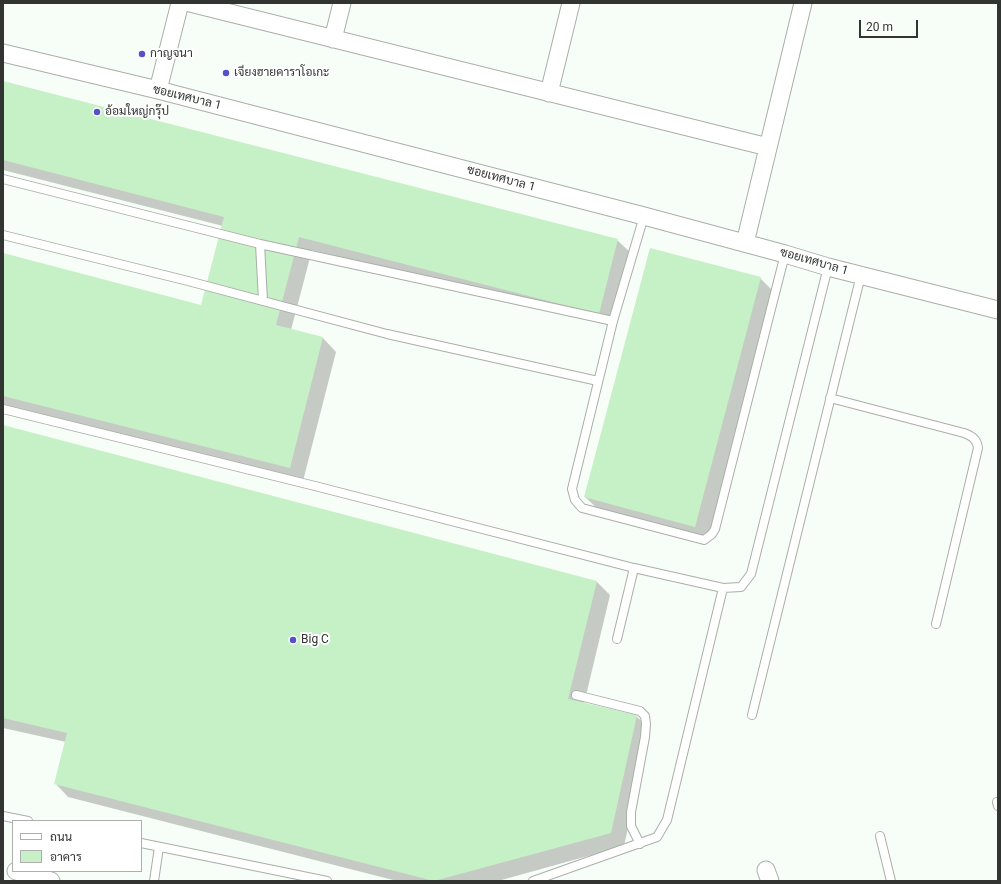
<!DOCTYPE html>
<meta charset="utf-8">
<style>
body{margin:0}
#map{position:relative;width:1001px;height:884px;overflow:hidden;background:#f7fdf7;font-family:Roboto,Sarabun,sans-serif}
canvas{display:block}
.frame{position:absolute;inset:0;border:4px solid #313431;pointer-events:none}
.legend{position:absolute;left:12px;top:820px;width:130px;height:52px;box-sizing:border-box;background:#fff;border:1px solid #adaead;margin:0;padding:5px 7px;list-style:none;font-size:12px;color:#313431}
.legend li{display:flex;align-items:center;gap:8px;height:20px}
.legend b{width:20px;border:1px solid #adaead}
.scale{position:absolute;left:859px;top:20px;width:59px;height:18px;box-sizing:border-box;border:2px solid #313431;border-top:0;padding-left:5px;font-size:12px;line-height:14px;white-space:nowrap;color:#313431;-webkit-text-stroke:3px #fff;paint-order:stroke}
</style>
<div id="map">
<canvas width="1001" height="884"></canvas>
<div class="frame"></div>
<ul class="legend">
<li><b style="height:5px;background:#fff"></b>ถนน</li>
<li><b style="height:11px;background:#c6f0c6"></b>อาคาร</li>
</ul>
<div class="scale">20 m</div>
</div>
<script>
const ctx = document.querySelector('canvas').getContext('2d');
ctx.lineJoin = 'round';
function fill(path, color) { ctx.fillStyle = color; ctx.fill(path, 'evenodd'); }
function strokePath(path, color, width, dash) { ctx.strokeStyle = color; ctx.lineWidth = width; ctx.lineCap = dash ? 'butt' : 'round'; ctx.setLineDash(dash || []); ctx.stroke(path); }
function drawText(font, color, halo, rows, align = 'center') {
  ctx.font = font + ' Roboto,Sarabun,sans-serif'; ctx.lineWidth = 4; ctx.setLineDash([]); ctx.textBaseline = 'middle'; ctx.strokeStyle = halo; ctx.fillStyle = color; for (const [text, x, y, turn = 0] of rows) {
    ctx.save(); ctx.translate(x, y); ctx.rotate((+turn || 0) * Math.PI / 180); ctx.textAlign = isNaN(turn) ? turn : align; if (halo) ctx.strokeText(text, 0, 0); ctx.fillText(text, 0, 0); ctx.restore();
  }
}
const shadow = new Path2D(`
 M3,82L617,240L631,253L612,326L312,250L291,330L323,338L336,352L303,481L3,405V254L202,306L223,226L3,170Z
 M760,278L774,292L708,539L599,510L585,497Z
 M3,426L597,582L610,595L584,704L636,716L650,729L624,846L498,881H397L68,797L55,783L66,742L3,728Z`);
const building = new Path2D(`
 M3,81L618,239L599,314L299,237L276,325L323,337L290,468L3,396V253L201,305L224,217L3,160Z
 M650,248L761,277L695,527L584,497Z
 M3,425L597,581L568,699L637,715L611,833L434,881L54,784L67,733L3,718Z`);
const lane = new Path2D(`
 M3,179L260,244L263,301
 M644,216L613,321L572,489L575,500L582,508L704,540L712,534L715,529L785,254
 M3,235L188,281L387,334L598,381
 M260,244L613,321
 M830,398L964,433C972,436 977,439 978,448L936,624
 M3,409L315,486L634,568L723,588L667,820L657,837L533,881
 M723,588L741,587L751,574L828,267
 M617,639L634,568
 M576,695L640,711L645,716L646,724L645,737L631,812V826L640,844
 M752,715L861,275
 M997,802L998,806
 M3,816L28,821
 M880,836L891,881
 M141,843L327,881
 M154,881L159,847`);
const street = new Path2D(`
 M190,3L768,147
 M333,39L342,3
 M3,53L158,90L644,216L785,254L828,267L998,310
 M158,90L180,3
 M549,93L571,3
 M745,243L803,3
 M766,870L770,881
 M16,871L51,881`);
const markers = [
 [142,54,4,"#5751c8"],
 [226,73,4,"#5751c8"],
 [97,112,4,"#5751c8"],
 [293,640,4,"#5751c8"]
];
const poiNames = [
 ["กาญจนา",150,54],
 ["เจียงฮายคาราโอเกะ",234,73],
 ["อ้อมใหญ่กรุ๊ป",105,112],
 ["Big C",301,640]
];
const streetNames = [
 ["ซอยเทศบาล 1",187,98,14],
 ["ซอยเทศบาล 1",501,179,15],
 ["ซอยเทศบาล 1",814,262,16]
];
fill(shadow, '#0003');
fill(building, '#c6f0c6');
strokePath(lane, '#a9afa9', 10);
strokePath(street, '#a9afa9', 19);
strokePath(lane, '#fff', 8);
strokePath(street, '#fff', 17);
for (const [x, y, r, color] of markers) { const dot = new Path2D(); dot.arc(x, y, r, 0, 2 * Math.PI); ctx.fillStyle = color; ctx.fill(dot); strokePath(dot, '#fff', 1.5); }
drawText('12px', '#313431', '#fff', poiNames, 'left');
drawText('12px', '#313431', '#fff', streetNames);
</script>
